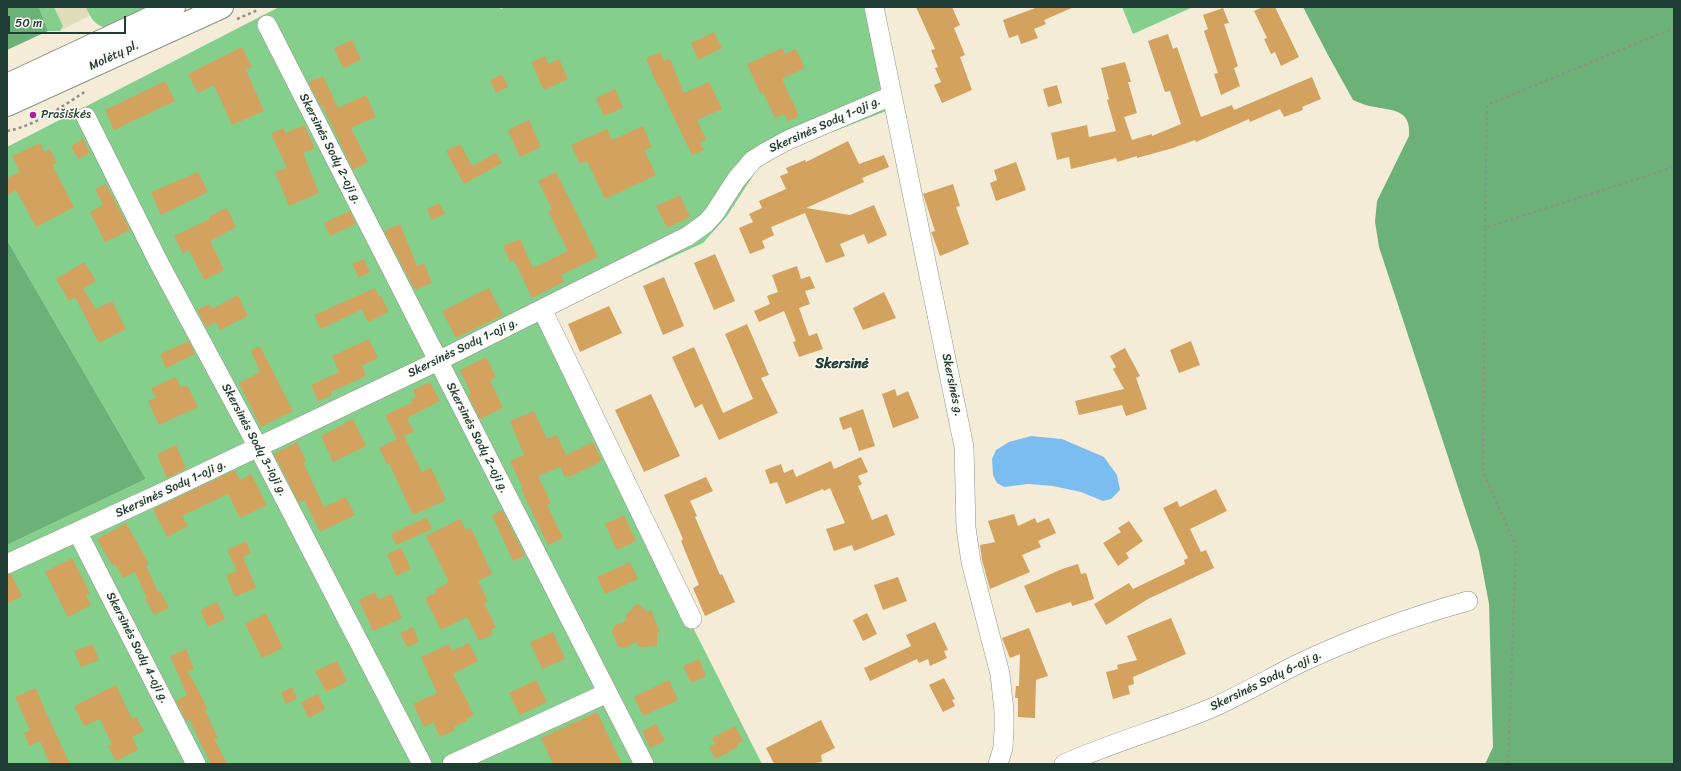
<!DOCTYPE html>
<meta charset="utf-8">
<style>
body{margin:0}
#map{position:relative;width:1681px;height:771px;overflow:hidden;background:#f5ecd8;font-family:Sriracha,sans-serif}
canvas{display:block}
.frame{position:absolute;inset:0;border:8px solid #1f3d34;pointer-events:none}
.scale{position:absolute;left:8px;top:16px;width:118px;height:18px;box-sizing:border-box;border:2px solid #1f3d34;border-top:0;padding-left:5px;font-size:12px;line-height:14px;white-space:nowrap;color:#1f3d34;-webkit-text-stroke:3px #fdfcf7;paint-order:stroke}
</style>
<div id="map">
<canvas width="1681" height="771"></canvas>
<div class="frame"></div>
<div class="scale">50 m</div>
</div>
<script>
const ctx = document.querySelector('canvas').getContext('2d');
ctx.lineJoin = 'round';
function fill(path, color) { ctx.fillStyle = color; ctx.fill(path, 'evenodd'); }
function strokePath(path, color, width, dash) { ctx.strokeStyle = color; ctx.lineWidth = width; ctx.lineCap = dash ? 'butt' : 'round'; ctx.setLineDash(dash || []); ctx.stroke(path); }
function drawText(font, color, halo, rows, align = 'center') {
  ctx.font = font + ' Sriracha,sans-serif'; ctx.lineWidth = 3; ctx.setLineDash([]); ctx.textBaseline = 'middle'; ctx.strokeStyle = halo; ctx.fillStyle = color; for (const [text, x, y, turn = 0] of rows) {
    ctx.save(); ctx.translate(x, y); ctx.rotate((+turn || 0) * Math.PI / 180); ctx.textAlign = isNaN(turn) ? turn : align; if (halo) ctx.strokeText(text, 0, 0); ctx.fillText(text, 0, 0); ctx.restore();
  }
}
const built = new Path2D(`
 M54,7H86L89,16L60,31L63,26Z`);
const green = new Path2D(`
 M39,7H54L63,26L60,31H48Z
 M86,7H155L108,28C96,27 90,18 86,7Z
 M279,7H499L501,9L506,7H868L889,110L770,156L758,168L727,216L703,243L537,319L762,764H7V545L146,479L7,240V147Z
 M1122,7H1193L1133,34Z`);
const forest = new Path2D(`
 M7,7H39L48,31L7,50Z
 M1303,7H1674V764H1485L1493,747L1489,604L1479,551L1379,247L1375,222L1377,201L1409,136C1411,110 1395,111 1375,107C1367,106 1360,103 1353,100L1328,55Z
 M7,240L146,479L7,545Z`);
const water = new Path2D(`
 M1031,436L1062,439L1104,457L1117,475L1120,490L1111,499L1103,501L1081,492L1053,486L1028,484L1004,487L997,483L993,475L992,459L996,450L1009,442Z`);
const building = new Path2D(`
 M916,7H952L960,25L954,28L965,55L960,57L972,90L942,103L934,85L941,82L935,68L938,67L931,50L935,49Z
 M1038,7H1074L1044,20L1046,24L1034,29L1038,38L1021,44L1018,35L1009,38L1003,20Z
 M1263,7H1275L1299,57L1281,66L1275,52L1271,54L1264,39L1267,38L1254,11Z
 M1223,8L1229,23L1224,24L1238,66L1234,68L1240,86L1221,95L1214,74L1218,73L1204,31L1208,29L1203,15Z
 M714,32L722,48L698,60L691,43Z
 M1168,34L1173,49L1177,47L1201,117L1232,105L1234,110L1312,77L1321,99L1302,107L1303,110L1284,117L1280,109L1250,122L1249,119L1196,142L1195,140L1173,148L1137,158V156L1117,162L1116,158L1071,169L1069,157L1057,160L1051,133L1087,125L1089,137L1116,131L1107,100L1109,99L1101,68L1125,62L1131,82H1128L1137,113L1124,117L1132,140L1152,134V136L1181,124L1170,91L1165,92L1148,41Z
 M352,40L361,60L343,68L334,48Z
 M242,47L252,67L246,70L264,111L232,125L214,85L198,93L188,74Z
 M782,48L785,54L796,49L805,68L782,79L799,116L788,121L784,114L775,118L763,92L760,93L747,64Z
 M661,52L664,61L670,59L684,93L709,82L722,109L697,120L706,140L700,142L704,150L692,155L658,84L657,85L646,58Z
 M545,56L548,64L559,59L568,79L544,90L531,62Z
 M502,74L508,87L496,93L490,80Z
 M323,76L338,108L366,95L376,117L351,128L368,162L353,170L322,105L321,106L308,82Z
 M165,81L175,101L114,130L105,110Z
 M1057,85L1062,103L1048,107L1043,89Z
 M615,89L623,108L604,116L596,98Z
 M529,120L541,147L520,157L508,130Z
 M304,125L315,148L303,153L319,193L289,206L275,172L287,168L271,134L283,128L286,133Z
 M643,126L652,147L644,150L656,175L605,199L587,161L580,164L571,145L607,129L612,140Z
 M83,139L90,153L78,159L71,146Z
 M848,141L859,164L884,155L889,167L862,178L864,182L806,208L850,215L874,205L887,235L868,244L864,234L840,244L845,256L826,263L805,213L771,227L774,235L762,241L765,248L750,254L739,228L753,222L749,214L762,208L759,201L786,189L780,176L788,173L786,168L805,160L806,162Z
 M40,143L44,152L50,149L57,163L52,165L74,207L36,227L16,190L7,195V178L20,172L12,156Z
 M460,144L472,166L496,153L502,163L464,184L446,151Z
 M1016,162L1026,190L996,201L990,183L997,180L994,170Z
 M198,172L208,192L161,215L151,192Z
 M556,172L598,257L561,275L564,282L532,298L514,260L510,262L503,246L520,239L533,268L568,251L548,211L552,209L538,181Z
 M106,184L130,230L105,242L90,212L103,205L95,189Z
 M953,184L960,206L956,207L969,244L940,256L932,234L931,232L935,231L923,194Z
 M680,195L690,217L667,228L656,206Z
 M439,203L445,214L432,220L427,209Z
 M227,208L236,227L210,241L224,270L204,280L189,250L183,254L174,236L210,219L209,216Z
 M350,211L356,224L330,236L324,223Z
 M400,224L417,266L424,263L432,283L415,290L384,231Z
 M715,254L735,301L714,310L694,263Z
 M364,259L370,272L359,278L352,264Z
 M84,262L96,281L83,289L96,309L112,301L126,329L99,343L75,297L69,301L56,279Z
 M797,266L801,279L810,276L815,288L805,291L810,304L799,308L809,336L817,333L823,349L799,357L793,342L796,341L784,311L759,322L754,311L770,304L767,296L778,292L772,275Z
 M664,277L684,326L663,335L643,286Z
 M375,288L379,297L381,296L389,312L368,322L362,309L321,329L314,315Z
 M489,288L503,315L456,338L442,311Z
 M884,292L896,318L863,330L853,308Z
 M238,295L248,316L220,330L216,322L206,327L197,310L209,304L212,309Z
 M609,306L622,333L580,352L568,324Z
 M747,324L769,375L761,378L778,413L719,440L702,404L695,408L672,357L694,347L723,413L753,399L725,334Z
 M369,339L378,358L362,366L366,376L331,392L332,395L318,401L311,385L339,372L332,356Z
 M189,341L195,354L166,368L160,354Z
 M1191,341L1200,365L1179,373L1170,350Z
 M260,346L293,411L261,427L239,383L260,372L251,350Z
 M1125,348L1140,376L1136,378L1147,409L1126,416L1122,405L1079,415L1075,401L1124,389L1113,369L1116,367L1110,356Z
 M486,357L496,377L490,380L503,408L480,419L468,395L471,394L460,370Z
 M176,377L181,388L187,385L198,407L159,425L148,401L156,398L151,388Z
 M430,382L440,401L407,418L414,432L404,436L422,472L431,468L446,500L413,515L389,463L387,464L379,448L397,439L385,415L413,402L411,400L416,397L413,390Z
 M895,389L897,396L908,391L919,418L893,428L882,394Z
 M651,394L680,456L644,472L615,410Z
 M863,409L875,446L859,451L851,427L843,430L839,418Z
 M534,411L547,439L557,435L566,455L593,442L602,461L569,477L568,475L565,477L560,467L538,476L551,503L547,505L563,538L548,545L521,489L523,488L510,461L524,455L510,421Z
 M353,419L366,446L333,462L321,436Z
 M297,442L306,461L303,462L324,507L346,497L355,515L320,532L304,500L299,503L274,454Z
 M176,445L186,469L167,478L157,454Z
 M861,457L868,472L858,476L862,484L858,486L872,520L887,514L895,535L854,551L852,545L834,551L826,529L845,523L830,488L824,491L823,489L786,504L777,482L770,484L765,470L781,464L784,473L793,469L796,477L831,461L834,469Z
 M235,470L240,480L251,474L267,505L240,518L228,494L182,516L188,526L167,537L153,509Z
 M706,477L713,491L690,501L697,516L695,517L720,575L722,574L735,602L705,616L693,588L699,585L681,541L683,539L664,495Z
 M1216,489L1227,511L1190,529L1201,552L1206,550L1214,568L1148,599L1106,625L1094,604L1129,583L1133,589L1185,564L1184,560L1188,558L1163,508L1177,501L1180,507Z
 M502,510L525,556L513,561L492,515Z
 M1014,514L1018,526L1035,518L1037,523L1049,518L1056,533L1038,541L1041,547L1022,555L1030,572L990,589L982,560L980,545L995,542L988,521Z
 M624,515L636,541L617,550L605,524Z
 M427,517L432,529L396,545L391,534Z
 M460,519L466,530L471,528L492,574L478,581L488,601L484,603L496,627L491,630L493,634L479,641L467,617L441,630L425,598L436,592L435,590L449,582L426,536Z
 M1129,521L1143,541L1126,553L1129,558L1118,566L1103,543L1121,532L1118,528Z
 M126,523L149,564L146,566L158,592L160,591L169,608L154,615L145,599L147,598L135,572L123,578L115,564L112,565L97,539Z
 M246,541L251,553L243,557L256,588L235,597L226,575L237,571L227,550Z
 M401,548L411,569L396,576L387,554Z
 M72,558L90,593L86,595L91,605L68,617L45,572Z
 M630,562L638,579L605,594L597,577Z
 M1078,564L1081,574L1086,573L1094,599L1072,606L1071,602L1036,613L1024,586L1062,569Z
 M11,574L22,596L7,604V575Z
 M898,577L907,601L883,610L874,585Z
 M375,592L379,600L391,594L402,618L373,631L359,600Z
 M217,602L225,619L208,627L200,610Z
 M638,603L647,612L651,610L660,632L657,633V646L639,647L637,642L624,648L618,646L612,632L614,626L627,620L625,616Z
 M266,613L283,648L262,658L245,624Z
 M867,613L877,634L863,641L853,620Z
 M1171,618L1186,654L1133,677L1134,684L1128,686L1130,694L1113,699L1106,672L1118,669L1117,665L1137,660L1127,636Z
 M935,622L948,650L944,651L947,658L930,666L928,659L919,663L917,659L870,681L864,668L911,646L906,635Z
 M413,627L419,642L407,647L400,633Z
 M1029,628L1048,676L1036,680L1035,718L1018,717V698H1015L1016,686H1019L1020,654L1010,658L1002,638Z
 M553,632L565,659L542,669L530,642Z
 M469,643L478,661L453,674L474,715L466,719L467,721L454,727L455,730L440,737L433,722L424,727L413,704L437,693L421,657L449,644L452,651Z
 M93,644L99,660L81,667L74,651Z
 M186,649L194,669L188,672L208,709L205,710L218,738L214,739L227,764H211L189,719L186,721L176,701L187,695L170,656Z
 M699,659L706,676L691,683L683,666Z
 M337,661L347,681L326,692L315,671Z
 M944,678L955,699L952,700L955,706L943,712L929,685Z
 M536,680L547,702L520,715L509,693Z
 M669,680L678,700L643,716L634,697Z
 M116,685L132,719L136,717L144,731L132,737L138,750L116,761L108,746L112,745L100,719L84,726L74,706Z
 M292,687L297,698L286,704L281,693Z
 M36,688L44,708L70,764H50L40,741L29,746L24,733L30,730L15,697Z
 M318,694L325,709L309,718L301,703Z
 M597,712L622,764H553L541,738Z
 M821,720L835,748L821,755L822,762L808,764H774L766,748Z
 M656,724L665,741L650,748L642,731Z
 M735,726L743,741L737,744L738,747L716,759L709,747L715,744L712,738Z`);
const path = new Path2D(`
 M237,19L258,10
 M7,131C35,126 63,106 86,91
 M1485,228L1487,105L1674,28
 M1508,764L1516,546L1483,472L1485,228L1674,167`);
const minor = new Path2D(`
 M874,7L964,447L966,528L971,562L1000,674L1004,711V729L1003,748L998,764
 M267,25L644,764
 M86,117L159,263L258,447L422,764
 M542,309L692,619
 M78,533L196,764
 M7,564L168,490L438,361L688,236L706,223L714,214L736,180L753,160L766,152L788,140L891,96
 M452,764L607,693
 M1064,764C1113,742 1165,728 1214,707C1243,694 1270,678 1298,664C1353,638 1410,617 1468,601`);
const trunk = new Path2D(`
 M7,85L174,7
 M7,105L222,7`);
const markers = [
 [33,115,4,"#b5179e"]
];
const streetNames = [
 ["Molėtų pl.",114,56,-25],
 ["Skersinės Sodų 1-oji g.",825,125,-24],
 ["Skersinės Sodų 2-oji g.",330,149,63],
 ["Skersinės Sodų 1-oji g.",463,348,-26],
 ["Skersinės g.",952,385,78],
 ["Skersinės Sodų 2-oji g.",477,438,63],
 ["Skersinės Sodų 3-ioji g.",254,440,62],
 ["Skersinės Sodų 1-oji g.",171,489,-25],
 ["Skersinės Sodų 4-oji g.",137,648,63],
 ["Skersinės Sodų 6-oji g.",1266,681,-26]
];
const poiNames = [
 ["Prašiškės",41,115]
];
const quarterNames = [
 ["Skersinė",842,364]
];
fill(built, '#e1dcba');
fill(green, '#85cf8c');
fill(forest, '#6cb278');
fill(water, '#7cbdf1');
fill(building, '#d2a25e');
strokePath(minor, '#8a9486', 20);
strokePath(trunk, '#8a9486', 24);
strokePath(path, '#8a9486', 2.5, [3, 3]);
strokePath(minor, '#fff', 19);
strokePath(trunk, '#fff', 22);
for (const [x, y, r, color] of markers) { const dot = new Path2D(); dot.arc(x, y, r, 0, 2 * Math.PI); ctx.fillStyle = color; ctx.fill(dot); strokePath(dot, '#fdfcf7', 1.5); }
drawText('12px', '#1f3d34', '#fdfcf7', streetNames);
drawText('12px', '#1f3d34', '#fdfcf7', poiNames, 'left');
drawText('bold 14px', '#1f3d34', '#fdfcf7', quarterNames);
</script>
